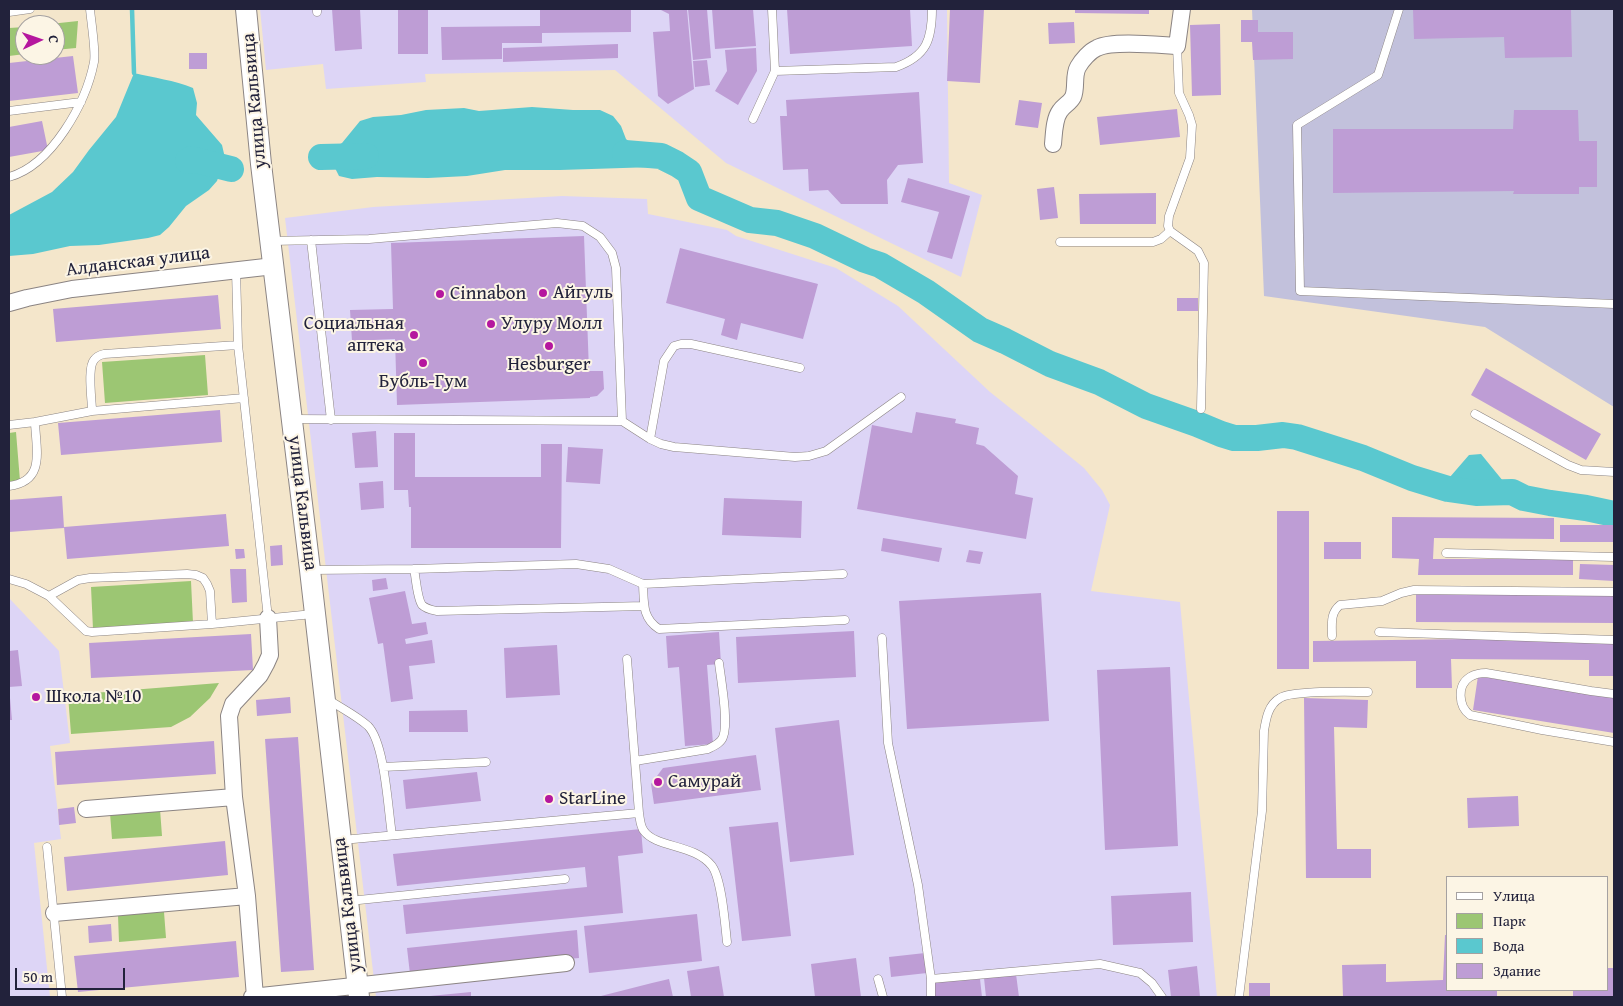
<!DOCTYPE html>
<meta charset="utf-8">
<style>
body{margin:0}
#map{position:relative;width:1623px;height:1006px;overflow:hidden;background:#f4e6cb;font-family:"Gentium Book Plus",serif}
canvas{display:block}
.frame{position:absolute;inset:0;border:10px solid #22223b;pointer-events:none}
.legend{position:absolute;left:1446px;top:876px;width:162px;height:115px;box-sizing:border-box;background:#fcf5e5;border:1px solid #a5a1a1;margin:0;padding:6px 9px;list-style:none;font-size:15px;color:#22223b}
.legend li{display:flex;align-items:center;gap:10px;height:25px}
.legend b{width:25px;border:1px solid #a5a1a1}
.north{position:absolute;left:15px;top:15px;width:50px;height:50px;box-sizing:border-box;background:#fcf5e5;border:1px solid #a5a1a1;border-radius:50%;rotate:87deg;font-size:14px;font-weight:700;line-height:20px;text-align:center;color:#22223b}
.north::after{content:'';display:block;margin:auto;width:18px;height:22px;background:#b5179e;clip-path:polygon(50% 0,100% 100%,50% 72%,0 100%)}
.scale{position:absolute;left:15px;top:968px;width:110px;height:22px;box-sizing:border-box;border:2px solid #22223b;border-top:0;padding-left:6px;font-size:15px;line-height:18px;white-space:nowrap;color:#22223b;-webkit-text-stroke:4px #fcf5e5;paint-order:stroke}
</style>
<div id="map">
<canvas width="1623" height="1006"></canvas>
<div class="frame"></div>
<ul class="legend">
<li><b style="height:6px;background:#fff"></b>Улица</li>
<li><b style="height:14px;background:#9cc673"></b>Парк</li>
<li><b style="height:14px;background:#5ac8cf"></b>Вода</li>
<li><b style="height:14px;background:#be9dd5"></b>Здание</li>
</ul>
<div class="north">С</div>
<div class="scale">50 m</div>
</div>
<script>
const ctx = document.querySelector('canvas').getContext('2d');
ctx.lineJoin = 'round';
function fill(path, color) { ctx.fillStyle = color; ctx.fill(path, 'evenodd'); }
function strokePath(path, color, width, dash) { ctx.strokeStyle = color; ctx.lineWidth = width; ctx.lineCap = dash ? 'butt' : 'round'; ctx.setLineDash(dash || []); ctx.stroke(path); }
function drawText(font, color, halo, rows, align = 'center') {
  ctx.font = font + ' "Gentium Book Plus",serif'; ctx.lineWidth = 4; ctx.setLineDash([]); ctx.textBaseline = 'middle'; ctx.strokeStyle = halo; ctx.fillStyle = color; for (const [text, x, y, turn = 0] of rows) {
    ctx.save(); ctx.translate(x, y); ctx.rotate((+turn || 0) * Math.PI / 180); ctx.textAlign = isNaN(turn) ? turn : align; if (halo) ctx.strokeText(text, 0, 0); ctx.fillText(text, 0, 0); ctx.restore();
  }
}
const built = new Path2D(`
 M260,9H947L949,183L982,195L961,277L726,163L615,70L425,74L426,82L326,89L323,64L266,70Z
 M562,196L647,199L648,214L727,230L736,236L836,268L898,306L990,392L1034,427L1084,468L1102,490L1110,505L1091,591L1180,602L1217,997H376L285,218L373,207Z
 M9,598L59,651L70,743L50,746L61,839L34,843L50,997H9Z`);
const industrial = new Path2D(`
 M1252,9H1614V407L1485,327L1264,296Z`);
const green = new Path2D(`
 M78,21L76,48L55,50V25H41Z
 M25,27V54L9,56V28Z
 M205,355L208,395L105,403L102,362Z
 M16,432L20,481L9,482V433Z
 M191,581L193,623L93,629L91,587Z
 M219,683L210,698L190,717L171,727L71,734L68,695Z
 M160,809L162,836L112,839L110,813Z
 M164,912L166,938L119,942L118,915Z`);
const water = new Path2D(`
 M134,73C154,78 174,80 193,88L197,103L196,115L222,145L225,158L217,181L209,190L186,206L169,227L160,235L148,238L99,245L70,246L33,254L9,256V215L52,192L73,172L89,150L116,117Z
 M532,107L573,110H600L613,116L621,126L626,139L636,148L661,156L654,167L560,170H505L467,176L428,178L377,177L352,179L339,176L327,152L342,143L360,121L373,117L401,115L426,110L464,108L479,111Z
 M1481,454L1512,492L1475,503L1437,492L1469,455Z`);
const stream = new Path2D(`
 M132,9L134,73`);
const river = new Path2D(`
 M625,153L661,156L677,164L689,172L699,198L750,220L777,223L815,236L865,260L880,265L926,292L980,330L1005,341L1050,364L1099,382L1146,406L1197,424L1221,434L1234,438H1257L1283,435L1297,437L1363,458L1412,478L1448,489L1476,493L1512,492L1524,498L1550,503L1586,508L1614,514
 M321,157L366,156
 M188,161L191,159L231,169`);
const building = new Path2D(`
 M332,9H360L362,49L335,51Z
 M398,9H428V54H398Z
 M540,9H631V32L542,33V43H502V59L442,60L441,27L540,26Z
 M659,9H687L694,89L668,104L658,96L653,32L670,31L669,14Z
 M688,9H707L711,58L693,60Z
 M712,9H753L756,46L715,49Z
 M787,9H910L912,46L790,54Z
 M950,9H984L980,83L947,81Z
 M1075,9H1149V14L1075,13Z
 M1472,9H1571L1572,57L1505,58L1504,37L1414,39L1413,10Z
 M1241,20H1258V32H1293V59L1253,60L1252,42H1241Z
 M1074,22L1075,43L1049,44L1048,23Z
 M1220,24L1221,95L1192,96L1190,25Z
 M618,44V58L503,62V48Z
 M756,48L757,71L738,105L715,91L727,71L725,50Z
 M189,53H207V69H189Z
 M73,56L78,93L9,101V63Z
 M707,60L710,85L695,87L693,61Z
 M919,92L923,163L898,165L887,180L888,204H841L828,190L809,191L808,169L783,170L780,116H787L786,100Z
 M1019,100L1042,103L1038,128L1015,125Z
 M1177,109L1180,137L1100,145L1097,117Z
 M1514,110H1578L1579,141H1597V187H1579V194H1513L1514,191L1333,193V129H1513Z
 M42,121L48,150L9,157V127Z
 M908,178L970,196L952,259L927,252L939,212L901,202Z
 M1054,187L1058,218L1040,220L1037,189Z
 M1156,193V224H1080L1079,194Z
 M584,236L589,371H603L604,389L597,396L590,397V398L397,405L395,339L352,341L350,310L393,309L391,243Z
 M680,248L818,284L803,339L741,323L737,340L721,335L725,319L666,303Z
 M218,295L221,329L56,342L53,309Z
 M1177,298H1198V311H1177Z
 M1486,368L1601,434L1586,460L1471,395Z
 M220,410L222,442L61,455L58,423Z
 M916,412L956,419L955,423L979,428L976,444L984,446L1018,476L1015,494L1033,498L1026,539L857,509L872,425L912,433Z
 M376,431L378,467L355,468L352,433Z
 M394,433H415V477H541V444H562L561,548H411V507H409L408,490H394Z
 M568,447L603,449L600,484L566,482Z
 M383,481L384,508L361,510L359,483Z
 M62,496L64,528L9,532V500Z
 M724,498L802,501L801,538L722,535Z
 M1277,511H1309V669H1277Z
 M226,514L229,546L67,559L64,527Z
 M1392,517L1554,518V539L1434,538L1433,559H1573V575H1418L1419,559L1392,558Z
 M1560,525H1614V542H1560Z
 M883,538L942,548L939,562L881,551Z
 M1324,542H1361V559H1324Z
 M282,545L283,565L271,566L270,546Z
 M235,549H244L245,558L236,559Z
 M969,550L983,552L980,564L966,562Z
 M1580,564L1614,565V581L1579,579Z
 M230,569H246L247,602L232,603Z
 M386,578L388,589L373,591L372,580Z
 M405,591L412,624L426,622L428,634L405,639L406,644L432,640L435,663L409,666L413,699L391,702L383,643L378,644L369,598Z
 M1041,593L1049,721L907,729L899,601Z
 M1416,593L1614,595V623L1416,622Z
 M854,631L856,677L738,683L736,637Z
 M719,632L721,664L707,665L713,744L685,746L679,667L668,668L666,636Z
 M251,634L253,670L91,678L89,643Z
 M1468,639L1614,641V676H1589V660L1451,659L1452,688H1416V661L1313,662V641Z
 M557,645L560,695L506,698L504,648Z
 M18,650L22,686L9,687V651Z
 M1170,667L1178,846L1105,850L1097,670Z
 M1478,676L1614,698V733L1473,710Z
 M290,697L291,713L257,716L256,700Z
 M9,698H10L12,720H9Z
 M1304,698L1368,700L1367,728L1334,727L1337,849H1371V878H1306Z
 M467,710L468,732H409V711Z
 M839,720L854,855L790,862L775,728Z
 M298,737L314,970L281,972L265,739Z
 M214,741L216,774L57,785L55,752Z
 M756,755L761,790L654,804L651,784L663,768Z
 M477,772L481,801L406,809L403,780Z
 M1518,796L1519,826L1468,828L1467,798Z
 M74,807L76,823L59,825L58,809Z
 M778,822L791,936L742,941L729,827Z
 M641,829L643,853L618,856L623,913L406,934L403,905L587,887L585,867L397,886L393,854Z
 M225,841L228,875L67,891L64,857Z
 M1191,892L1193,942L1113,945L1111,896Z
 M697,914L702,961L589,973L584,926Z
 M111,924L112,941L89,943L88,926Z
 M577,930L579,958L410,974L407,948Z
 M1445,935H1447V990H1497V997H1343L1342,965L1386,964V982L1443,980Z
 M236,941L239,977L78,992L74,956Z
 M925,953L927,973L891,977L889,957Z
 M856,958L861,997H815L811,964Z
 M719,966L724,997H691L687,971Z
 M1197,966L1200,997H1171L1168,970Z
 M1607,968H1614V997H1573V990H1607Z
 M1016,974L1019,997H986L984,978Z
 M669,979L673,997H597L652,983Z
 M980,979L982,997H935L934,982Z
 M1249,983H1270V997H1249Z
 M471,992V997H430V996Z`);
const service = new Path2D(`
 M317,9V12
 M772,9L775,71L896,67C927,56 932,39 932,9
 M1399,9L1378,75L1297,125L1300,291L1614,304
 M9,12L30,9
 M9,111L81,102
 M753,119L775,71
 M9,177C52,165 86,103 94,62C96,51 91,21 90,9
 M1170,231L1198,251L1204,263L1201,409
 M311,240L331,420
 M271,241L369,239L557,223L583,226L600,237L612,253L616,268L622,421L293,419
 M1060,242H1153L1161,239L1170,231L1168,226L1169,216L1190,158L1192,125L1189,115L1179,93L1177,46
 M236,270L238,345L268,618
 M92,411C92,400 87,368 94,360C96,357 100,355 104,354L238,345
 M1475,414L1568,465L1581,470L1614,472
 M622,421L650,439L664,361L674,346L681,344H691L800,368
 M9,425L35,422
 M650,439L661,444L674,447L795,457L809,456L826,451L901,397
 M9,486C46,481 36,450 35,422L92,411L244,398
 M1446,553L1614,557
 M414,569C416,578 417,598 422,605C426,609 432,610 437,611L644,606
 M310,570L414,569L576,564L609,569L643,584L843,574
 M9,579L26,584L49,596L86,631L92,632L212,624L313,614
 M643,584C644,603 642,618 659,629L845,620
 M49,596L78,580L90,578L187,574L196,575L203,578L207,584L210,591L212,624
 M1379,632L1614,640
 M1332,636C1332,624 1330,613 1340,605L1382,601L1401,593L1414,590L1614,592
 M882,638L888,743L918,885L931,979V997
 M1614,694L1591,691L1486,673C1480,673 1475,674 1470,677C1457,685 1458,706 1470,715L1542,730L1614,742
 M329,700C341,708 357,716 368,726C385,743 388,810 392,835
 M635,761L708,749C714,746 721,743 723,737C729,723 721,680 719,663
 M383,767L486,762
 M639,813C640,819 640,826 644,831C656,848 695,844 712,866C722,880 725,924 727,942
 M342,840L639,813L627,659
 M47,847L62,997
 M349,901L565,879
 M878,979L883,997
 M931,979L1100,964L1140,973L1152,983L1162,997
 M1239,997L1262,811L1264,731C1266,719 1268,705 1280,698C1293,690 1350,692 1368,692`);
const minor = new Path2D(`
 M1053,144C1054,134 1054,119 1060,111C1064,105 1070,103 1073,97C1077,88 1073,76 1078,67C1082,60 1090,51 1097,48C1113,40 1158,45 1177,46L1182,9
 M9,303L27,298L72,289L274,266
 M86,809L234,797
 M54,913L247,896
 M252,997L566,963
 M255,997L247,896L234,797L229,716L233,704L260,675L266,664L270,655L268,618`);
const tertiary = new Path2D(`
 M246,9L261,164L310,570L359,997`);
const markers = [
 [543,293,5,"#b5179e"],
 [440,294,5,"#b5179e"],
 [491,324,5,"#b5179e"],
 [414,335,5,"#b5179e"],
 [549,346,5,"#b5179e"],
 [423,363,5,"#b5179e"],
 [36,697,5,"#b5179e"],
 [658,782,5,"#b5179e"],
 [549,799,5,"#b5179e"]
];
const streetNames = [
 ["улица Кальвица",255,101,-95],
 ["Алданская улица",138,262,-7],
 ["улица Кальвица",302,503,83],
 ["улица Кальвица",348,905,-97]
];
const poiNames = [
 ["Айгуль",553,293],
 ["Cinnabon",450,294],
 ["Социальная",404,324,"right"],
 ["аптека",404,346,"right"],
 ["Улуру Молл",501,324],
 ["Hesburger",549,365,"center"],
 ["Бубль-Гум",423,382,"center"],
 ["Школа №10",46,697],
 ["Самурай",668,782],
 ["StarLine",559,799]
];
fill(built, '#ddd5f6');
fill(industrial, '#c2c1dc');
fill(green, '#9cc673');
fill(water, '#5ac8cf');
strokePath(stream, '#5ac8cf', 4.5);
strokePath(river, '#5ac8cf', 26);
fill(building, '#be9dd5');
strokePath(service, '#8b8483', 9);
strokePath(minor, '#8b8483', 18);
strokePath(tertiary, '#8b8483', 22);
strokePath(service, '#fff', 8);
strokePath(minor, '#fff', 16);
strokePath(tertiary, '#fff', 20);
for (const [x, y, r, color] of markers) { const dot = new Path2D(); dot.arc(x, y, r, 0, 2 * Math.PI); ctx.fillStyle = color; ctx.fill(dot); strokePath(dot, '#fcf5e5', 2); }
drawText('19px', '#22223b', '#fcf5e5', streetNames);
drawText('19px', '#22223b', '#fcf5e5', poiNames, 'left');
</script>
